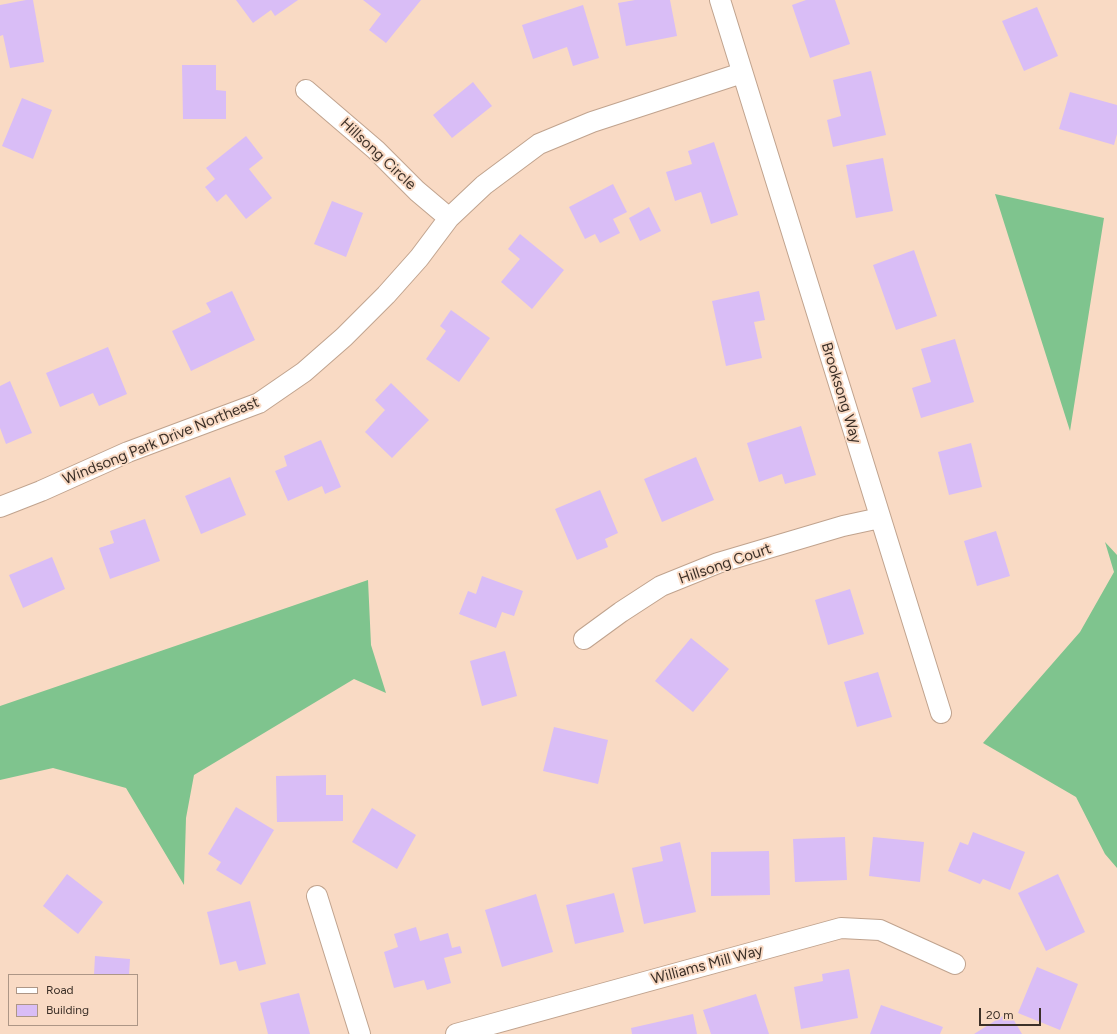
<!DOCTYPE html>
<style>
body{margin:0}
#map{position:relative;width:1117px;height:1034px;overflow:hidden;background:#f9dac4;font-family:Figtree,sans-serif}
canvas{display:block}
.legend{position:absolute;left:8px;top:974px;width:130px;height:52px;box-sizing:border-box;background:#f9dac4;border:1px solid #ad9686;margin:0;padding:5px 7px;list-style:none;font-size:12px;color:#3c3028}
.legend li{display:flex;align-items:center;gap:8px;height:20px}
.legend b{width:20px;border:1px solid #ad9686}
.scale{position:absolute;left:979px;top:1008px;width:62px;height:18px;box-sizing:border-box;border:2px solid #3c3028;border-top:0;padding-left:5px;font-size:12px;line-height:14px;white-space:nowrap;color:#3c3028;-webkit-text-stroke:3px #f9dac4;paint-order:stroke}
</style>
<div id="map">
<canvas width="1117" height="1034"></canvas>
<ul class="legend">
<li><b style="height:5px;background:#fff"></b>Road</li>
<li><b style="height:11px;background:#d9bdf6"></b>Building</li>
</ul>
<div class="scale">20 m</div>
</div>
<script>
const ctx = document.querySelector('canvas').getContext('2d');
ctx.lineJoin = 'round';
function fill(path, color) { ctx.fillStyle = color; ctx.fill(path, 'evenodd'); }
function strokePath(path, color, width, dash) { ctx.strokeStyle = color; ctx.lineWidth = width; ctx.lineCap = dash ? 'butt' : 'round'; ctx.setLineDash(dash || []); ctx.stroke(path); }
function drawText(font, color, halo, rows, align = 'center') {
  ctx.font = font + ' Figtree,sans-serif'; ctx.lineWidth = 4; ctx.setLineDash([]); ctx.textBaseline = 'middle'; ctx.strokeStyle = halo; ctx.fillStyle = color; for (const [text, x, y, turn = 0] of rows) {
    ctx.save(); ctx.translate(x, y); ctx.rotate((+turn || 0) * Math.PI / 180); ctx.textAlign = isNaN(turn) ? turn : align; if (halo) ctx.strokeText(text, 0, 0); ctx.fillText(text, 0, 0); ctx.restore();
  }
}
const forest = new Path2D(`
 M995,194L1104,218L1070,431Z
 M1105,542L1117,555V868L1105,854L1076,797L983,743L1080,632L1114,572Z
 M368,580L371,645L386,693L354,679L194,775L186,818L184,885L126,788L53,768L0,780V706Z`);
const building = new Path2D(`
 M26,0H33L44,62L10,68L3,35L0,36V5Z
 M236,0H298L275,16L271,10L253,23Z
 M363,0H421L386,43L369,30L381,14Z
 M635,0H670L677,36L626,46L618,3Z
 M806,0H835L850,44L810,58L792,5Z
 M583,5L599,58L573,66L567,47L533,59L522,25Z
 M1037,7L1058,56L1024,71L1002,21Z
 M182,65H216V90L226,91V119H183Z
 M871,71L886,135L833,147L827,120L841,116L833,80Z
 M473,82L492,106L452,138L433,115Z
 M1070,92L1117,105V134L1114,145L1059,129Z
 M22,98L52,110L33,159L2,146Z
 M246,136L263,158L249,169L272,198L246,219L226,194L217,202L205,187L215,179L206,168Z
 M714,142L738,215L711,224L701,192L675,201L666,172L692,164L688,151Z
 M883,158L893,211L856,218L846,165Z
 M613,184L627,212L613,219L620,233L600,243L595,234L585,239L569,207Z
 M332,201L363,213L346,257L314,244Z
 M649,207L661,231L640,241L629,218Z
 M520,234L564,270L532,309L501,282L520,259L508,249Z
 M914,250L937,316L896,330L873,265Z
 M232,291L255,340L191,371L172,331L211,312L206,303Z
 M759,291L765,320L754,322L762,358L726,366L712,301Z
 M451,310L490,338L459,382L426,359L446,331L440,326Z
 M955,339L974,402L921,418L912,388L931,382L921,349Z
 M108,347L127,394L99,406L93,393L60,407L46,373Z
 M10,381L32,433L6,444L0,428V386Z
 M391,383L429,420L392,458L365,432L385,410L375,400Z
 M801,426L816,475L785,484L782,474L759,482L747,443Z
 M321,440L341,487L325,494L322,486L288,501L275,471L287,466L284,456Z
 M971,443L982,487L949,495L938,452Z
 M696,457L714,500L662,522L644,479Z
 M230,477L246,515L201,534L185,496Z
 M600,490L618,533L605,539L608,547L577,560L555,509Z
 M145,519L160,561L110,579L99,548L114,543L110,531Z
 M996,531L1010,576L977,586L964,541Z
 M52,557L65,589L23,608L9,575Z
 M482,576L523,591L514,616L502,612L496,628L459,614L468,591L476,594Z
 M850,589L864,634L828,645L815,600Z
 M691,638L729,669L693,712L655,681Z
 M505,651L517,696L482,706L470,661Z
 M878,672L892,717L857,727L844,682Z
 M554,727L608,740L598,784L543,771Z
 M326,775V795H343V821L277,822L276,776Z
 M236,807L274,830L241,885L216,870L221,862L208,854Z
 M372,808L416,835L397,869L352,842Z
 M973,832L1025,852L1010,890L983,879L980,884L948,871L960,842L968,845Z
 M845,837L847,880L795,882L793,839Z
 M873,837L924,842L920,882L869,876Z
 M680,842L696,912L644,924L632,868L663,861L660,847Z
 M769,851L770,895L711,896V852Z
 M67,874L103,902L78,934L43,906Z
 M1058,874L1085,932L1046,951L1018,893Z
 M614,893L624,932L575,944L566,905Z
 M536,894L553,952L502,967L485,910Z
 M250,901L266,964L239,971L236,961L220,965L207,912Z
 M416,927L420,941L448,933L452,948L460,946L462,953L444,958L451,983L427,990L424,980L394,988L384,952L398,947L394,934Z
 M95,956L130,959L129,975H94Z
 M1037,967L1078,984L1060,1030L1018,1013Z
 M849,969L858,1018L801,1029L794,987L823,981L822,974Z
 M299,993L310,1034H268L260,1003Z
 M756,994L769,1034H711L703,1010Z
 M881,1005L943,1027L940,1034H870Z
 M1009,1012L1022,1034H974Z
 M693,1014L697,1034H632L631,1028Z`);
const minor = new Path2D(`
 M720,0L941,713
 M306,90L376,150L417,191L449,218
 M0,507L41,491L128,452L259,403L304,372L344,337L386,295L419,258L449,218L484,185L539,144L592,122L742,73
 M584,639L621,612L661,586L718,563L843,526L880,518
 M317,896L360,1034
 M456,1034L841,928L880,930L955,964`);
const streetNames = [
 ["Hillsong Circle",378,154,43],
 ["Brooksong Way",841,393,73],
 ["Windsong Park Drive Northeast",161,441,-22],
 ["Hillsong Court",725,564,-19],
 ["Williams Mill Way",707,965,-15]
];
fill(forest, '#7fc48e');
fill(building, '#d9bdf6');
strokePath(minor, '#c0a38e', 22);
strokePath(minor, '#fff', 20);
drawText('15px', '#3c3028', '#f9dac4', streetNames);
</script>
